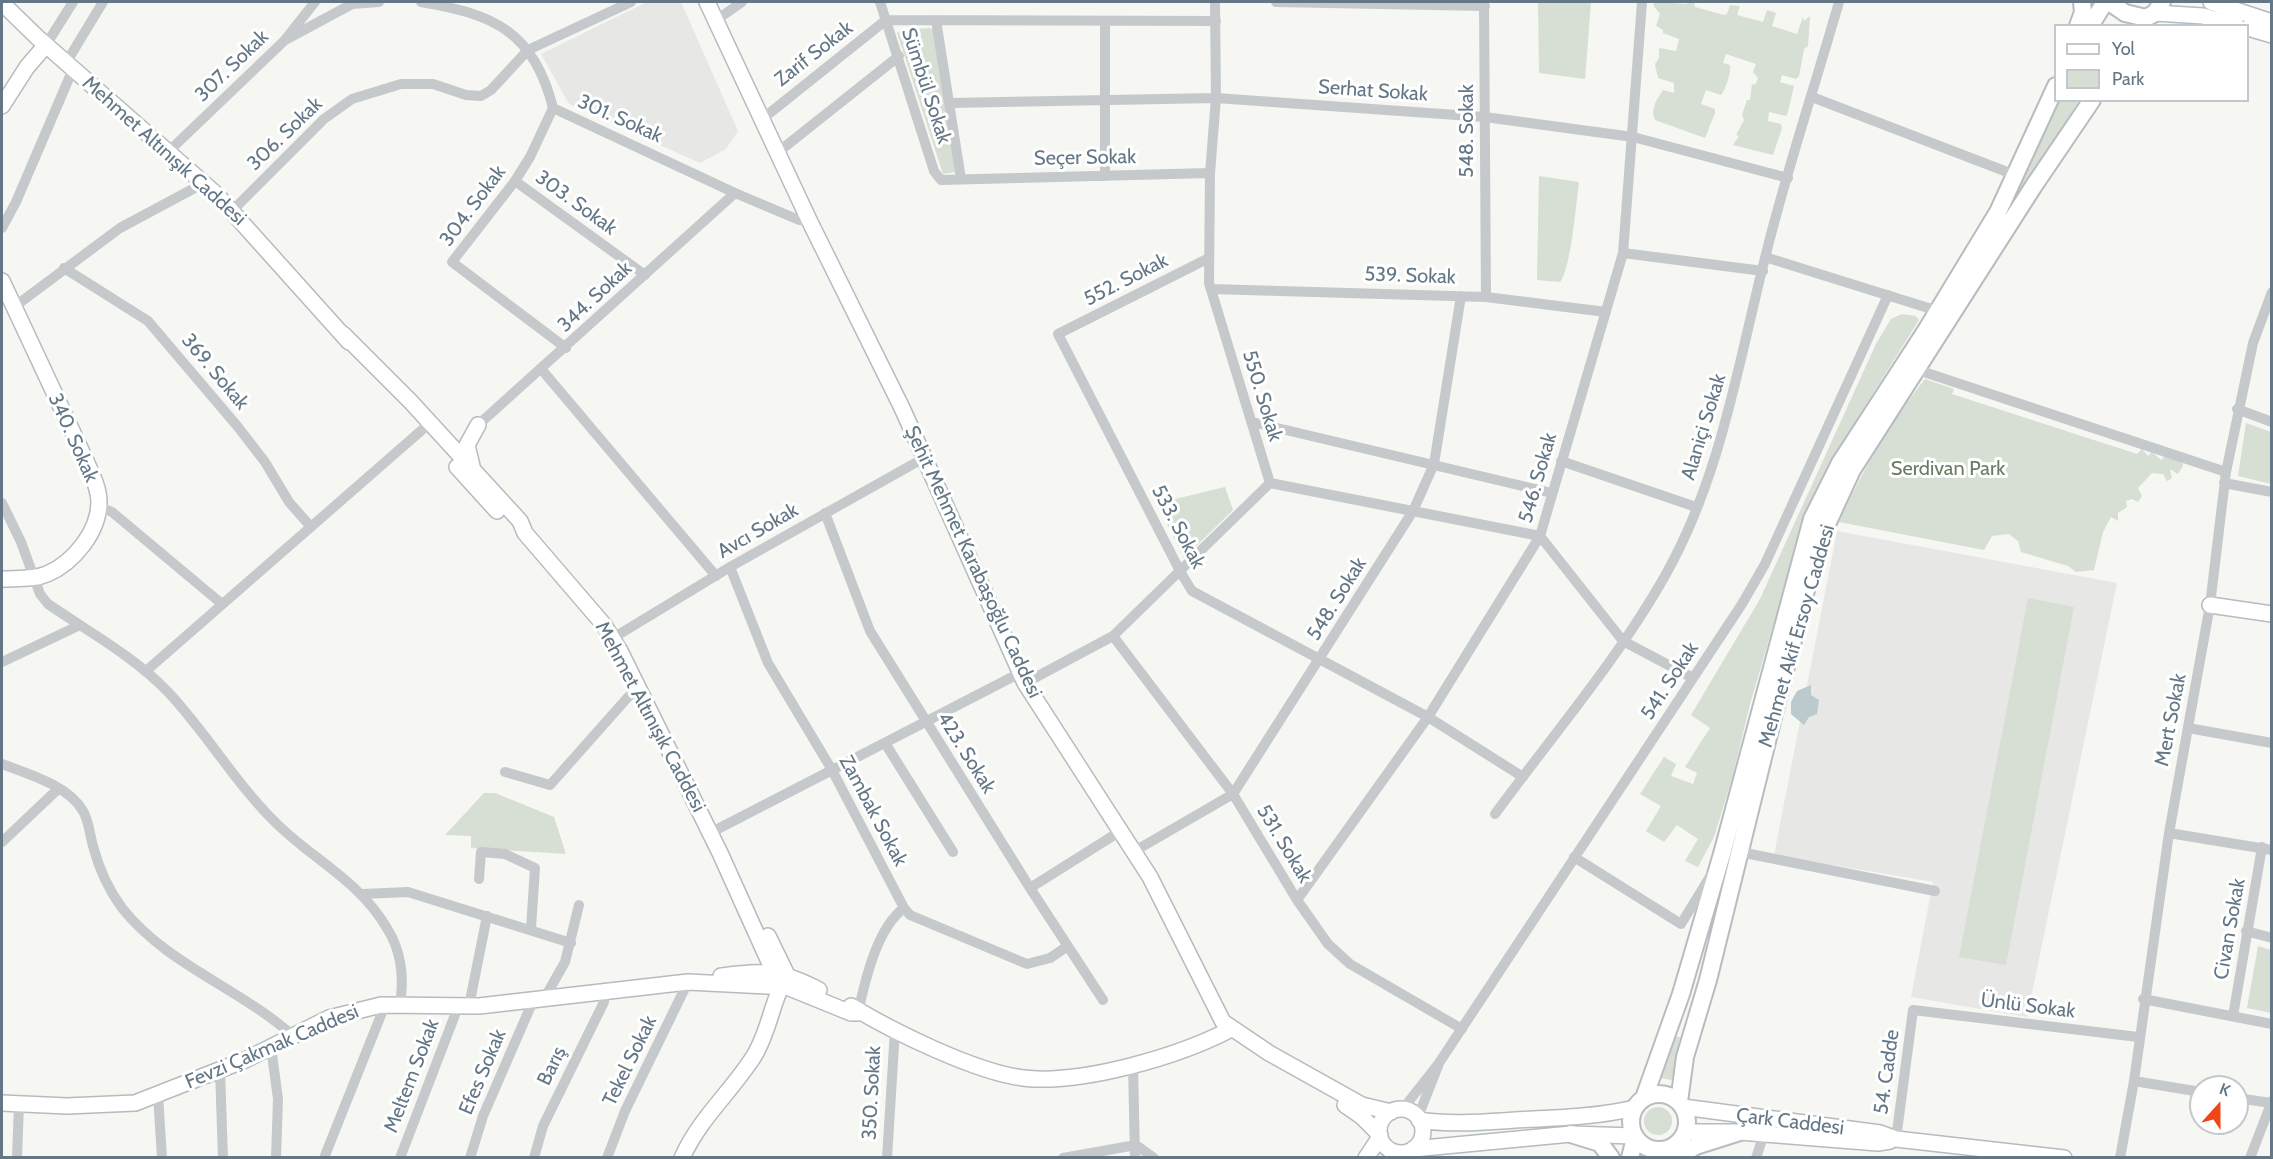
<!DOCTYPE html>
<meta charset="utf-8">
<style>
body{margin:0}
#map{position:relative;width:2273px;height:1159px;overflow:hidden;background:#f6f6f2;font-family:Cabin,sans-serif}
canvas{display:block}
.frame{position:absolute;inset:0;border:3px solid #637786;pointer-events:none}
.legend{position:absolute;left:2054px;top:24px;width:195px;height:78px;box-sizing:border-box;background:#fff;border:2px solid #c1c9cf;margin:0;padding:8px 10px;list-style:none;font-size:18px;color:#637786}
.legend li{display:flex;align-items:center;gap:12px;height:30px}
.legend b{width:30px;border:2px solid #c1c9cf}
.north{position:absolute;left:2189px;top:1075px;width:60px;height:60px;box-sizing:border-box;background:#fff;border:2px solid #c1c9cf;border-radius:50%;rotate:21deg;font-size:16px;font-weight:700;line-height:24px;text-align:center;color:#637786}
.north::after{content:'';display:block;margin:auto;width:21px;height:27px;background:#f04419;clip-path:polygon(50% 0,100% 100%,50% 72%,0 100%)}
</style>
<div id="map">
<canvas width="2273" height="1159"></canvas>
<div class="frame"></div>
<ul class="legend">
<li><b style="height:8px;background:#fff"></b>Yol</li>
<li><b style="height:16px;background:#d7ded3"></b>Park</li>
</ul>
<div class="north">K</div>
</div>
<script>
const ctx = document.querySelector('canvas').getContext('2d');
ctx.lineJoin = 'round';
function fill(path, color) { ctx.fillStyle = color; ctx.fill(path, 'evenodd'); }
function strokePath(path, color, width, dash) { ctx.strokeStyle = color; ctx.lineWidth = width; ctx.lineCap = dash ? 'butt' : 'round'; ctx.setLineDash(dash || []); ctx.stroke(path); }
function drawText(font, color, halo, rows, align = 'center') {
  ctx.font = font + ' Cabin,sans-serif'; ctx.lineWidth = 6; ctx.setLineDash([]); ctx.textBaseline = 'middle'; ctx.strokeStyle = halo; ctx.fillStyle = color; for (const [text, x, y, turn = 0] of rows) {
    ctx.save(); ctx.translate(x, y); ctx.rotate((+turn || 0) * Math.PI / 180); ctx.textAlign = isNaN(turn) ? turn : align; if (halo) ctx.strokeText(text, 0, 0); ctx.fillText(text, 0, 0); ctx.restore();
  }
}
const built = new Path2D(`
 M647,2H681L738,131L726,149L700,163L569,104L541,54Z
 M1837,531L2117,583L2027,1017L1911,997L1933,882L1774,855Z`);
const green = new Path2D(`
 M1538,2H1591L1585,79L1539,73Z
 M1654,2L1687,4L1688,2H1694L1695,7L1724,15L1727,14L1730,5L1740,6L1737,15L1763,22L1767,10L1776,13L1772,26L1797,34L1803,17L1804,21L1810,16L1808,46L1804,49L1799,76L1796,79L1782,75L1780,82L1794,86L1788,112L1786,116L1769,112L1768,121L1781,124L1782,128L1773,155L1733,145L1739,136L1736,135L1744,120L1742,115L1747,100H1750L1752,84L1755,85L1758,78L1753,72L1756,64L1726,54L1723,63L1730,65C1731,74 1726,88 1721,95L1706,90L1701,104L1715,109V113L1705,138L1655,120C1650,109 1657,99 1663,90L1674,93V83L1658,78L1655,64L1659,58V48L1676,51L1679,39L1663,33V30L1656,26L1660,14L1653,5Z
 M930,28L934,30L955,172L943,174L897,33L901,30Z
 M2056,100L2079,101L2016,203L2010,199Z
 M1539,176L1579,182C1576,203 1571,269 1560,282L1537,280Z
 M1902,314L1916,316L1919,320L1829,463L1808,508L1750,704L1732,779L1714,837L1698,867L1685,861L1698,839L1677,825L1664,842L1646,831L1661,806L1640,794L1664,757L1676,764L1671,776L1693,784L1697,773L1685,767L1710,728L1691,715L1760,599L1876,344L1891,319Z
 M1925,379L1954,389L1952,394L2137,454L2142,449L2148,456L2152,452L2161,460L2168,453L2182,459L2183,466L2178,474L2170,469L2172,478L2167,481L2163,474L2152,473L2138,488L2142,496L2138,502L2132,499L2126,501L2127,507L2118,513V521L2111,517L2103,532L2094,570L2076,572L2068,566L2021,552L2018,541L2009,534L1992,536L1984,550L1839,522C1863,470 1889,424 1925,379Z
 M2246,423L2271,432V484L2238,476Z
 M1225,487L1233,510L1184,558L1161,512L1171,500Z
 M2028,598L2074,607L2006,965L1959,957Z
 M484,793H495L554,817L566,854L471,848V836L445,835Z
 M2258,946L2271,950V1013L2247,1008Z
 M1674,1036L1680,1037L1672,1080L1660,1078Z
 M1644 1121a14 14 0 1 1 28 0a14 14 0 1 1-28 0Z`);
const water = new Path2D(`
 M1811,685V695L1819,700L1817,714L1809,717L1804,725L1791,714V702L1797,691Z`);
const street = new Path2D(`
 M421,2C493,14 534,31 553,108L735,193L799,220H809
 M880,2L934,171L941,180L1210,173
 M1276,2L1485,6
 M1484,2L1486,297
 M936,20L961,179
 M715,21L742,2
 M287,39L352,4L379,2
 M46,45L73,2
 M66,63L103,2
 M1812,97L2015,175
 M949,103L1216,98L1485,117L1633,137L1788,178
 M553,108L530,157L515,181L452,262L566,348
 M761,120L886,20L1216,21
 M168,152L284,41L315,2
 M777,153L899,56
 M1105,176V21
 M515,181L645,275
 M232,211L324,119L352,99L401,84H433L466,95L481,96L491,90L528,50L631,2
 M2,228L16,202L73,69
 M1623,253L1763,271
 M1765,257L1938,311
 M1209,258L1058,334L1181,573L1192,591L1428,717L1523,777
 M64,268L148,321L238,427L265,462L289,502L311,527
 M1211,289L1486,297L1606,312
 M14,307L120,228L204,183
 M542,370L716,576
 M1918,370L2226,472
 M2237,409L2272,422
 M1252,422L1552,493
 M478,425L735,193
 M1561,461L1696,507
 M1270,483L1540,536L1623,641L1693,678
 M2224,483L2272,492
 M2,503L21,542L40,594L48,604C89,632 135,657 169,693C208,735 236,784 277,824C315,861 361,882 388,930C402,953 404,979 400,1005
 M98,506L112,512L222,604
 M825,513L870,631L1030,888L1103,1000
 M730,567L768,663L832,770L904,908L910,915L1027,964L1050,958L1068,946
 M1113,636L1233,794L1297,900L1328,944L1350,964L1462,1029
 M613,638L730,567L924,458
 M2,662L80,625
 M146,671L423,429
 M1025,683L1113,636L1270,483L1209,283L1210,173L1216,98L1215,2
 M2188,728L2272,743
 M885,743L953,852
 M2,764C28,774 68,785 83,811C89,821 90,836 93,846C99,869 108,889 122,908C167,965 240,988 293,1036
 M505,772L550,785L637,687
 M1495,814C1552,736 1619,658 1666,574C1722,474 1738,363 1766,254C1787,169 1815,86 1839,2
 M710,833L1020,673
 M2169,833L2272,850
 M2,842L58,789
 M1133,852L1233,794L1413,511L1434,464L1461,296
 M1738,855L1750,854L1935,891
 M1574,857L1681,924L1711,875
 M479,879L481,852L505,854L535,868L531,928
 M1030,888L1119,832
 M363,894L408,892L571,943
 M1297,900L1428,717L1540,536L1623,253L1642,2
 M2246,931L2272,938
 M548,999V992L565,962L579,905
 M2143,999L2272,1024
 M469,1006L487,916
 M858,1013C865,980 877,928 904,908
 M2233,1016L2262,847
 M271,1047L278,1099L276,1158
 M1133,1064L1135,1158
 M220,1070L223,1158
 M2134,1081L2201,1092
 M158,1095L162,1158
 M2237,1098L2271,1103
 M1402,1110L1439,1063L1742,604L1765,564L1888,295
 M1418,1117L1438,1066
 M1896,1139L1913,1010L2138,1037
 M17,1158L19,1103
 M324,1158L385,1005
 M400,1158L458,1007
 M470,1158L483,1116L533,1001
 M534,1158L543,1126L604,1002V992
 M607,1158L625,1111L688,982
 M887,1158L895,1030
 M1063,1158L1136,1145L1154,1158
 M1756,1158L1764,1134
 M2120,1158L2134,1081L2169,833L2210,605L2226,472L2253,343L2272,292
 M2250,1158L2272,1101`);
const secondary = new Path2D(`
 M707,2L809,220L902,408L1025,683L1150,877L1223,1022L1269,1053L1362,1105L1391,1112
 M2211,2L2272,22
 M2,3L38,38L217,195L349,342
 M2155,13L2203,16L2237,26
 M2248,28L2272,35
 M2,106L27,67L46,45
 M2,281L87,463C92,475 99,488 99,502C99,532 73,563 47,574C33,580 17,578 2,579
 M343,334L411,402L520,521L525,533L604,625L620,651L720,853L780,986
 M472,466L467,445L478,425
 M457,467L497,511
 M2210,605L2272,614
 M721,976C764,971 779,969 819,990
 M851,1006C892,1031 975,1072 1023,1078C1081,1085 1180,1056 1231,1029
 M2,1103L67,1106L135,1103L245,1060L329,1018L381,1005L479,1006L688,982L787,987L851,1013H858
 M1345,1105L1361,1116L1380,1135
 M1683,1107L1880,1133L1896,1139L2064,1158
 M1379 1131a22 22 0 1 1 44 0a22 22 0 1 1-44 0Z
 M1419,1120C1451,1125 1484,1122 1516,1120C1556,1118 1596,1117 1635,1108
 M1686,1132H1740L1878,1143L1890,1141
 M1413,1149L1571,1134L1634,1136
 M682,1158C699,1119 732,1091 754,1056C770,1030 772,999 787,975L768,936
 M1366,1158L1380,1137`);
const primary = new Path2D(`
 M2109,2L2125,13L2146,18L2155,13L2162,2
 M2217,2L2220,5
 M2078,26L2083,12L2082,2
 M2090,26L2105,2
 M1631 1122a28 28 0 1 1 56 0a28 28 0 1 1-56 0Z
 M1644,1098L1681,994L1722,854L1812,519L1840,463L1927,329L1998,212L2056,86
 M1679,1102L1685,1057L1708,980L1775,709L1811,571L1828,522L1852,470L2033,187L2092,100
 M1571,1134L1600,1143L1611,1158
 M1630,1158L1635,1138
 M1676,1158L1696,1146L1740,1132`);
const streetNames = [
 ["Zarif Sokak",814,54,-38],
 ["307. Sokak",232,66,-44],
 ["Sümbül Sokak",926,86,72],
 ["Serhat Sokak",1373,91,4],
 ["301. Sokak",620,119,24],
 ["548. Sokak",1467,131,-90],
 ["306. Sokak",285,134,-44],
 ["Mehmet Altınışık Caddesi",164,151,42],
 ["Seçer Sokak",1085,158,-1],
 ["303. Sokak",576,203,36],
 ["304. Sokak",473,206,-53],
 ["539. Sokak",1410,276,2],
 ["552. Sokak",1126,280,-27],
 ["344. Sokak",595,297,-43],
 ["369. Sokak",215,372,50],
 ["550. Sokak",1262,396,73],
 ["Alaniçi Sokak",1704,427,-73],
 ["340. Sokak",73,438,66],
 ["546. Sokak",1538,478,-74],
 ["533. Sokak",1178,527,62],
 ["Avcı Sokak",758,531,-30],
 ["Şehit Mehmet Karabaşoğlu Caddesi",973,562,65],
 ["548. Sokak",1337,599,-58],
 ["Mehmet Akif Ersoy Caddesi",1797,636,-74],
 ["541. Sokak",1670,681,-57],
 ["Mehmet Altınışık Caddesi",650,717,62],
 ["Mert Sokak",2171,720,-79],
 ["423. Sokak",966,753,58],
 ["Zambak Sokak",873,811,62],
 ["531. Sokak",1284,844,59],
 ["Civan Sokak",2230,929,-80],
 ["Ünlü Sokak",2028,1006,7],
 ["Fevzi Çakmak Caddesi",272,1047,-23],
 ["Tekel Sokak",630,1061,-64],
 ["Barış",552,1066,-64],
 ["Efes Sokak",483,1072,-67],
 ["54. Cadde",1887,1072,-82],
 ["Meltem Sokak",412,1076,-69],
 ["350. Sokak",872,1093,-87],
 ["Çark Caddesi",1790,1122,7]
];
const parkNames = [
 ["Serdivan Park",1948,469]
];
fill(built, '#e7e8e6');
fill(green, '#d7ded3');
fill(water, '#bcc9cd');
strokePath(secondary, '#b5bbbf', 18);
strokePath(primary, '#b8bcc0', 20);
strokePath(street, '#c5c9cc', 10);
strokePath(secondary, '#fff', 15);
strokePath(primary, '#fff', 16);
drawText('20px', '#637786', '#fff', streetNames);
drawText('20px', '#687c62', '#fff', parkNames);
</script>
